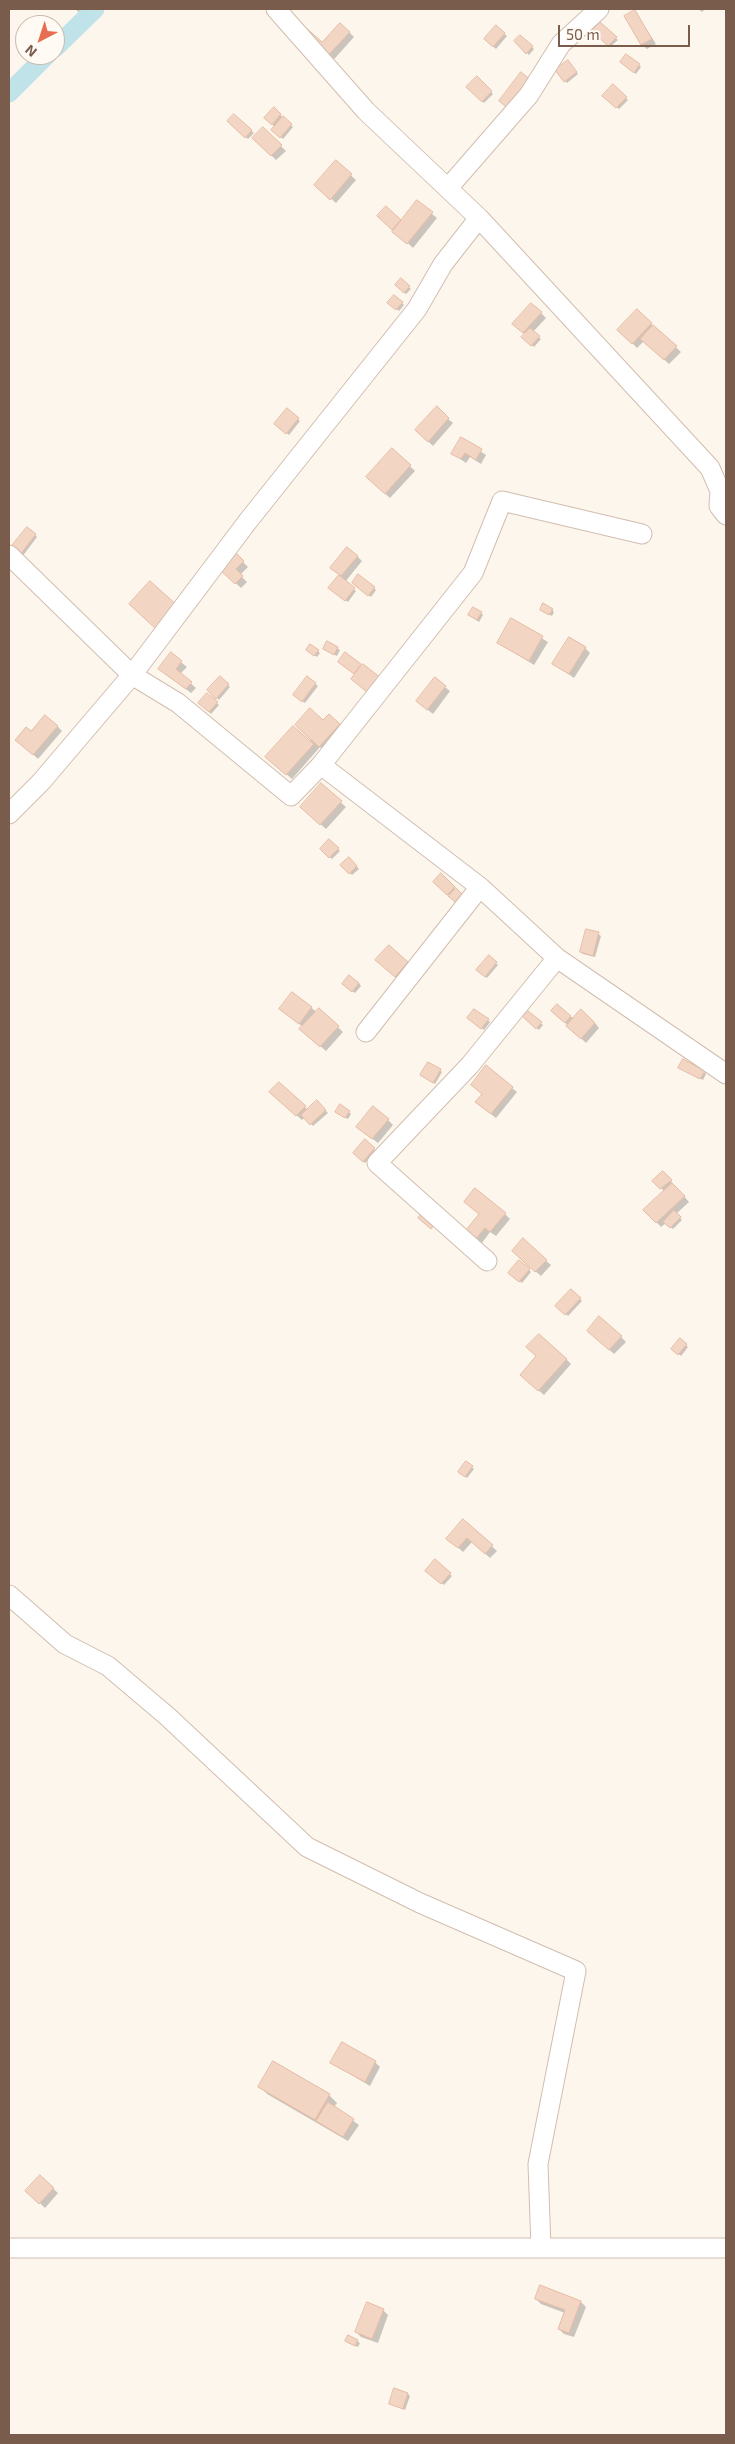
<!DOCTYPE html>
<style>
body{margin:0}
#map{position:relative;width:735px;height:2444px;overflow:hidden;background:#fdf6ec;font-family:"Exo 2",sans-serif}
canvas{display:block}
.frame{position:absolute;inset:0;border:10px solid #7a5c4d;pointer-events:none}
.north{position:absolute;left:15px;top:15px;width:50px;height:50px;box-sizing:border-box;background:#fffaf3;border:1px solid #cabbb1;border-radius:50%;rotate:220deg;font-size:14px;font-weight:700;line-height:20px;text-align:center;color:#7a5c4d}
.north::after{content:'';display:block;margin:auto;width:18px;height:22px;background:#e76f51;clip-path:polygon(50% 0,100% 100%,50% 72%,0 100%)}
.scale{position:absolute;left:558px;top:25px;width:132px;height:22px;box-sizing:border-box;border:2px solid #7a5c4d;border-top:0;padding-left:6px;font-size:15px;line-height:18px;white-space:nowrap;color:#7a5c4d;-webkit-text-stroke:4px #fffaf3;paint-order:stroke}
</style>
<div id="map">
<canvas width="735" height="2444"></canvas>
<div class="frame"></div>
<div class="north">N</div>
<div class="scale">50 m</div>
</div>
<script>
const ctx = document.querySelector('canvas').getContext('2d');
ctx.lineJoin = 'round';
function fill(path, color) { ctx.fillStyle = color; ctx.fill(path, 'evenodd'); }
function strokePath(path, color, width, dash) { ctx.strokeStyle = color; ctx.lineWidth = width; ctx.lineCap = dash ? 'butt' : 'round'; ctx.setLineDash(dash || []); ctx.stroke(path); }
const shadow = new Path2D(`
 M75,9H83L80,13Z
 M698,9H705L702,12Z
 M635,12L656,44L647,49L642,45Z
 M600,24L618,40L610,47L593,31Z
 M496,27L507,36L496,49L485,39Z
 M349,32L354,37L328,66L322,44Z
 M521,36L534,49L529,55L515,41Z
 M627,56L641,67L636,74L624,64Z
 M570,64L578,74L567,83L565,81Z
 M477,78L493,94L484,103L468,87Z
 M613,86L628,100L619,109L604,96Z
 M274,109L293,127L283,139L272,130L275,127L265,118Z
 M234,115L254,133L248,139L229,121Z
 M263,129L286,151L276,160L254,138Z
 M336,162L356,180L336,203L321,190Z
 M418,202L437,218L413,248L379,216L386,208L402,222Z
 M401,280L411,289L406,294L396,285Z
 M402,303L404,305L399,311L391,305Z
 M532,304L546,318L533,332L541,339L534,347L523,337L525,334L514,324Z
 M637,311L681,352L669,364L644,341L637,348L619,330Z
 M298,419L300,421L289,435L278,426Z
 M448,419L453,423L433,446L416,430Z
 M462,439L486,455L481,464L470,457L466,463L453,454Z
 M392,449L415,471L390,498L372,482Z
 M35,535L37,537L22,557L12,548Z
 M235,554L248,567L240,575L247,582L241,588L221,569Z
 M357,556L362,561L345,582L356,591L348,602L330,588Z
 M355,585L374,588L376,590L371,597Z
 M541,610H552L554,612L552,616Z
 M481,613L483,615L479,622L472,617Z
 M512,620L548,642L534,665L499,643Z
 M328,643L340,650L337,656L327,651Z
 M311,645L320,653L317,657L310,652Z
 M585,648L590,653L574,678L554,664Z
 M171,654L187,667L180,674L196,688L191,693L165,673Z
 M220,678L230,687L219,700L209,690Z
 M307,678L318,686L305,703L296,697Z
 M445,687L450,691L433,714L423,706Z
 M207,695L219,705L211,714L200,703Z
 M329,716L344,730L325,751L320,747L292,779L272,762L311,740L296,725L323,722Z
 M57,726L62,731L38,759L22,744L32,733Z
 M321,785L346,807L326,829L307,812Z
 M329,840L340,851L332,859L321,849Z
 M349,858L359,869L352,875L342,865Z
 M441,875L463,897L457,903L435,882Z
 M598,934L601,936L595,957L583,954L581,952Z
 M389,946L412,968L400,981L382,965Z
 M489,957L498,965L487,978L480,972Z
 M359,983L361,986L355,993L346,986Z
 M311,1007L316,1012L319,1009L343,1032L326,1051L306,1034L303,1027L280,1009Z
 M528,1012L543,1025L539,1030L524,1017Z
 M555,1013L595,1023L599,1028L586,1043Z
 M471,1020H488L490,1022L484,1030Z
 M682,1069L704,1072L706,1074L703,1080Z
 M440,1070L442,1072L435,1084L423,1077Z
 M279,1083L308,1110L317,1102L328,1113L313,1126L305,1117L302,1120L276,1097Z
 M512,1088L517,1092L496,1118L482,1107Z
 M349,1112L351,1114L348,1119L338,1114Z
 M388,1120L393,1125L378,1143L363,1132Z
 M365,1141L376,1151L365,1163L355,1153Z
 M663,1172L689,1202L676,1214L682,1220L673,1229L666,1223L661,1227L645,1210L665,1192L654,1181Z
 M505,1214L510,1219L496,1236L490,1232L482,1243L472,1235Z
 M518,1256L546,1261L551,1265L541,1276Z
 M529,1270L531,1272L522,1283L512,1275Z
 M571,1290L582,1301L568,1316L557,1306Z
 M593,1335L621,1337L626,1342L614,1354Z
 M680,1340L688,1347L681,1356L675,1351Z
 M538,1357L566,1359L571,1364L544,1395L526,1380Z
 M467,1463L474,1469L467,1478L462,1474Z
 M464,1521L497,1551L490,1558L472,1542L463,1552L453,1543Z
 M435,1561L452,1576L444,1585L427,1570Z
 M375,2062L380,2067L370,2086L332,2063Z
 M273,2063L329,2095L337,2103L334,2107L359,2125L348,2141L267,2094L260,2086Z
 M40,2177L58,2193L45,2208L27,2191Z
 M536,2299L581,2302L586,2307L574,2337L564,2334L559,2329L565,2313L541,2304Z
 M367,2304L383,2310L388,2315L378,2343L361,2337L356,2332Z
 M348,2336L360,2343L358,2347L348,2343Z
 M408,2394L410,2396L405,2410L390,2403Z`);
const canal = new Path2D(`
 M55,48L95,9
 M9,93L47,55`);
const building = new Path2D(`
 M635,10L652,39L641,45L624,16Z
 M600,22L617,37L608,46L592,31Z
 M340,23L350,32L322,62L295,38L305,27L322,42Z
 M496,25L505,33L493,47L484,39Z
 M520,35L533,46L526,54L514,41Z
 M626,54L640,64L634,73L620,62Z
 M568,60L577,72L564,82L555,70Z
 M521,72L532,81L510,110L499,101Z
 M477,76L492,91L482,102L466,87Z
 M613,84L627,97L616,108L602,96Z
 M274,107L281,114L272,125L264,118Z
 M234,114L252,130L245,138L227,121Z
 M283,116L292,124L280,138L271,130Z
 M263,127L282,145L271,156L252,138Z
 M336,160L352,174L330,200L314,185Z
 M417,200L433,212L407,244L392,232Z
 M386,206L401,220L392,230L377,216Z
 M401,278L410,286L404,293L395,285Z
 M394,295L403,302L396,310L387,303Z
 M531,303L542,312L523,333L512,324Z
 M637,309L652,323L632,344L617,330Z
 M653,325L677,346L664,360L640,339Z
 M530,328L540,336L531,346L521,337Z
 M437,406L449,418L428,442L415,430Z
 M287,408L299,418L286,434L274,424Z
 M461,437L482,449L476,460L465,453L461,459L451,454Z
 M392,448L411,465L385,494L366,477Z
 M27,527L36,534L20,555L10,548Z
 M347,547L358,556L341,576L330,568Z
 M235,552L244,561L236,569L243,576L235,584L219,569Z
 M358,574L375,587L368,596L352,583Z
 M339,575L355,588L345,601L328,588Z
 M150,581L178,606L157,630L129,604Z
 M543,603L553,609L549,615L540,610Z
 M473,607L482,612L477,620L468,615Z
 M511,618L543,636L529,661L497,643Z
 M569,637L586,647L569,674L552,664Z
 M327,641L338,647L334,655L323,649Z
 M310,644L319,650L314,656L306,650Z
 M171,652L182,661L176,669L192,682L186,689L158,669Z
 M345,652L361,664L354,674L338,662Z
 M363,664L381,678L368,693L351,679Z
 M220,676L229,684L216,699L207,690Z
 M307,676L316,683L302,702L293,695Z
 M435,677L446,686L427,710L416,701Z
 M207,693L218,702L209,712L198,703Z
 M310,708L323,720L329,714L340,724L319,747L295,725Z
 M45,715L58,726L33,755L15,740L26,727L31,731Z
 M293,726L314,744L286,775L265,757Z
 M321,783L342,801L320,825L300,807Z
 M329,839L339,848L329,858L320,849Z
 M349,857L357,866L349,874L340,865Z
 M441,873L455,887L447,895L433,882Z
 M456,888L462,894L455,902L448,896Z
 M586,929L599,932L593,956L580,952Z
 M389,945L408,962L395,977L375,960Z
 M489,955L497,962L485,977L476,970Z
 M349,975L359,983L352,992L342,984Z
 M292,992L312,1007L299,1024L279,1009Z
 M557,1004L571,1016L565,1023L551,1011Z
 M319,1008L339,1026L320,1047L299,1029Z
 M474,1009L489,1019L481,1029L467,1018Z
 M581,1009L595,1023L581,1039L566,1026Z
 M528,1011L542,1022L536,1029L523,1017Z
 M683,1059L705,1071L700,1079L678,1068Z
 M428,1062L441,1069L433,1083L420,1075Z
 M486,1065L513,1087L491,1114L475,1102L482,1094L471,1085Z
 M279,1082L306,1106L296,1116L269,1092Z
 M317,1100L326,1110L310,1125L301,1115Z
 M340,1104L350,1111L345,1118L335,1112Z
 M373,1106L389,1119L372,1139L356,1127Z
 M365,1139L375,1148L363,1162L353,1153Z
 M663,1171L672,1180L660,1189L652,1181Z
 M672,1183L685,1196L656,1223L643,1210Z
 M475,1188L506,1213L490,1232L485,1228L476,1239L466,1230L479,1214L464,1202Z
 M426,1209L438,1220L431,1229L418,1218Z
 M674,1210L681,1217L670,1228L663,1222Z
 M523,1238L547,1260L535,1272L512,1251Z
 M519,1260L530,1269L519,1282L508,1273Z
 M571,1289L581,1298L565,1315L555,1306Z
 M599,1316L622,1336L609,1350L587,1331Z
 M539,1334L567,1359L538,1391L520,1375L536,1356L526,1347Z
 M680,1338L687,1344L678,1355L671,1349Z
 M466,1461L473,1466L465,1477L458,1472Z
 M463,1519L493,1545L485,1554L467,1538L458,1548L446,1539Z
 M435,1559L451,1573L441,1584L425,1571Z
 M342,2042L376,2061L365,2082L330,2063Z
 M273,2061L330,2094L315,2120L258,2087Z
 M328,2102L354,2119L343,2137L316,2121Z
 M40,2175L54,2188L39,2204L25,2191Z
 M540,2285L581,2301L569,2333L558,2329L565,2310L535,2299Z
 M367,2302L384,2309L372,2339L355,2332Z
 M348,2335L358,2340L355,2346L345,2341Z
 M394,2388L408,2393L403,2409L389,2404Z`);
const street = new Path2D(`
 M276,9L366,111L479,218L710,468L720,491L719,506L726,515
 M448,188L529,95L561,44L599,9
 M9,555L132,675L178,703L291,796L321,765L480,887L557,958L726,1074
 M321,765L473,573L502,501L642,534
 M9,814L41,782L132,675L248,521L417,309L443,264L479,218
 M366,1032L480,887
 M487,1261L377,1163L470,1065L557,958
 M9,1595L65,1644L108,1666L167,1716L307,1847L420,1903L576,1971L538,2164L541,2248
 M9,2248H726`);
fill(shadow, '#0003');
strokePath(canal, '#bfe3e8', 19);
fill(building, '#f3d5c3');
strokePath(building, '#e6bba3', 1);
strokePath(street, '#d1beb0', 21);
strokePath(street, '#fff', 19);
</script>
